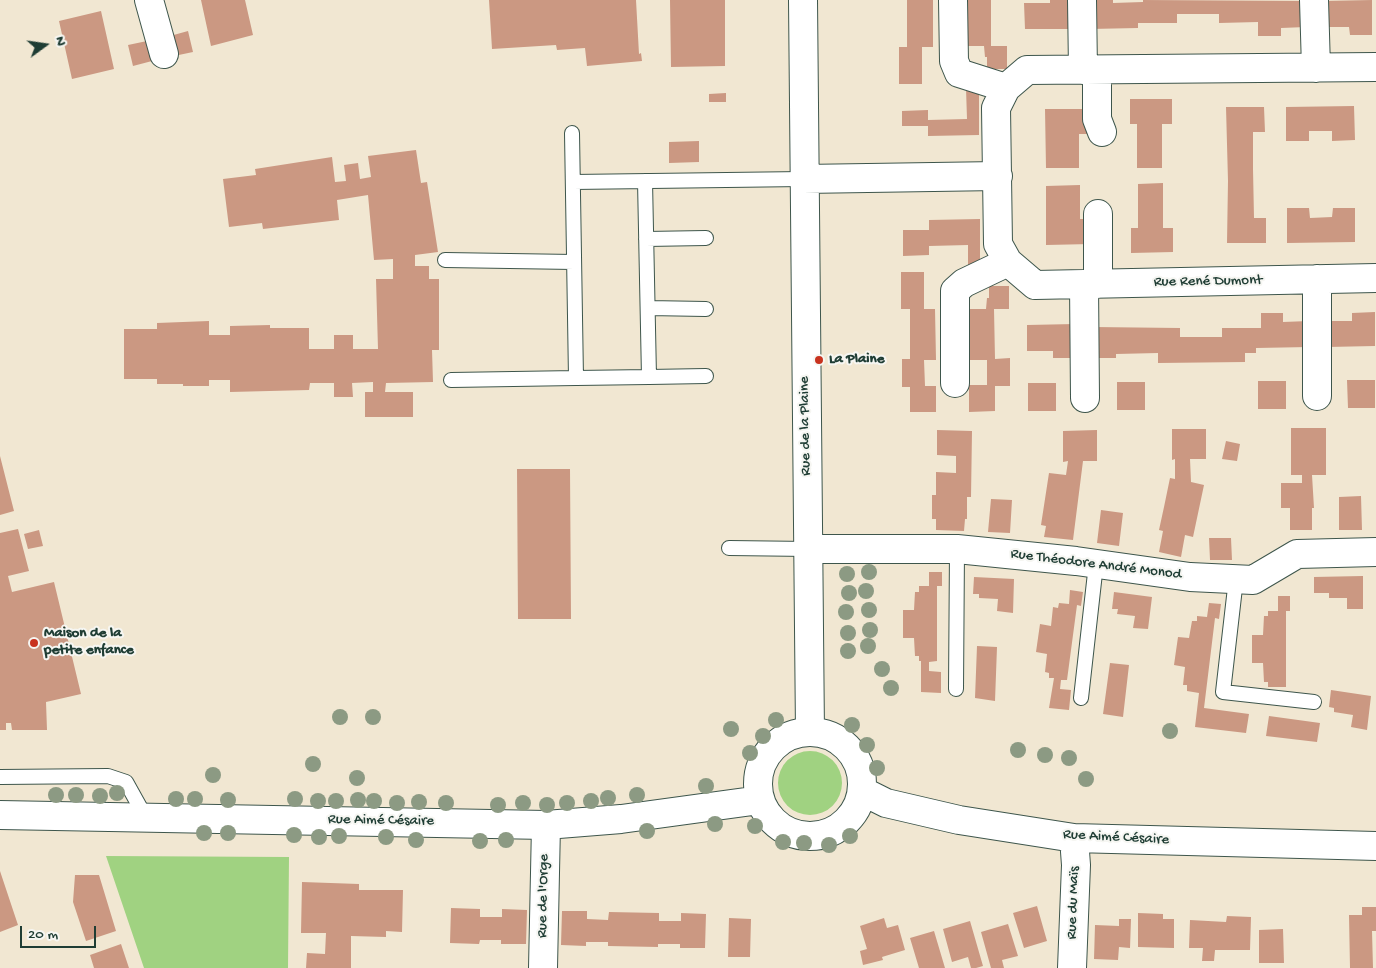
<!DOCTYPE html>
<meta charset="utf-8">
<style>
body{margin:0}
#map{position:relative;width:1376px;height:968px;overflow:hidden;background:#f1e7d2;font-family:"Gochi Hand",sans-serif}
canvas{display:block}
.north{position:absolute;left:20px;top:20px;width:50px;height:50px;-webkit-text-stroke:4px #f6f6f2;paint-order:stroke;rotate:76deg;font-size:14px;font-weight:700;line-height:20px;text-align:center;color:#1f3d34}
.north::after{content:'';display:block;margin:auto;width:18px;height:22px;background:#1f3d34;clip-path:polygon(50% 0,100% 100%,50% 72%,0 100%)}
.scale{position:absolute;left:20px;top:926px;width:76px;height:22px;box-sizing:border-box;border:2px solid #1f3d34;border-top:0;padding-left:6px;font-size:15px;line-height:18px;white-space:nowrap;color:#1f3d34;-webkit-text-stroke:4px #f6f6f2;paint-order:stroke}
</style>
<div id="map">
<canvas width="1376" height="968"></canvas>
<div class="north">N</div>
<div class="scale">20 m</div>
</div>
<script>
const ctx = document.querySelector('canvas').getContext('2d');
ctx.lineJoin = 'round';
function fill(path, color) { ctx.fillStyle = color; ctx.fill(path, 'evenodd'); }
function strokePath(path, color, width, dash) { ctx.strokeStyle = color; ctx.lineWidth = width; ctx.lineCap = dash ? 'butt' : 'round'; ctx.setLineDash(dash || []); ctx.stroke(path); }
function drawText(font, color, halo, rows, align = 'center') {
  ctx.font = font + ' "Gochi Hand",sans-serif'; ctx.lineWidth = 4; ctx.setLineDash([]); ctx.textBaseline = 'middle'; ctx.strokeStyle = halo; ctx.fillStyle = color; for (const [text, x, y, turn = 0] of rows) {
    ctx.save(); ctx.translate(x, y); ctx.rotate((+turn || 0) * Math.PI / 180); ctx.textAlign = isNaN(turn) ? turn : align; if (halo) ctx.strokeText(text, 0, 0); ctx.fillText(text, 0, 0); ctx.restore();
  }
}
const green = new Path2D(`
 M778 783a32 32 0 1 1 64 0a32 32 0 1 1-64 0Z
 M106,856L289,857L288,968H144Z`);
const building = new Path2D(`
 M201,0H245L253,35L211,46Z
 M489,0H636L639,54L641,53L642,61L587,66L585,48L557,50L556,45L492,49Z
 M670,0H725V66L671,67Z
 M907,0H933V47H922V84H899V47H907Z
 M966,0H991V46H1007V69H987V57H985L984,46H966Z
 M1050,0H1072L1073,29H1025L1024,3H1050Z
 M1090,0H1113V3L1143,2V0L1306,1V27L1281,28V36H1258V22L1219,23V14H1177V23H1138V28L1090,29Z
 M1372,0V35H1350L1349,27H1324L1323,1Z
 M101,11L114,69L72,79L59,21Z
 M188,31L193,52L174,56L170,36Z
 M147,41L152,61L133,66L128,45Z
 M966,88H979V135L928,136V126H902V111L928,110V120L967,119Z
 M726,93V102H709V94Z
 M1130,99H1172V124H1162V168H1137V124H1130Z
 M1354,106L1355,140L1332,141V131H1309V141H1286V107Z
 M1226,107H1264L1265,132H1253V169L1254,218H1266V243H1227L1228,181Z
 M1045,109H1090V134H1079V168H1046Z
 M699,141V162L669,163V142Z
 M416,150L421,183L427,182L438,252L415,255V266H429V279H439V350H432L433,382L386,383L385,392H413V417H365V392H373V382L352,383L353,397H334V383H310L309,390L230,392V380H209V386H183V384H157V379H124V329H157V323L209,321V335H230V326L270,325V328H309V349H334V335H353V349H378L376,279H393V259L374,260L368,195L337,200L339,220L263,229L262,223L229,227L223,179L256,175L255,169L332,157L335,182L346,181L344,165L358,163L360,179L371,177L368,156Z
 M1163,183V228H1173V252L1131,253V228H1138V184Z
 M1080,185V219H1091V244L1046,245V186Z
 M1287,208H1309L1310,218L1332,217L1333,208H1355V242L1287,243Z
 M980,219V267H968V245L929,246V255L903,256V230H929V220Z
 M901,272H924V309H935L936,360H924L925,386H936V412H910V387H902V359H910V309H901Z
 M989,286H1009V309H994L995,359L1010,358V386H995V411L969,412V385H987V360H969L968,309H986L987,298H989Z
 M1375,312V346L1327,347V321H1352V313Z
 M1261,313H1283V322L1309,321V347L1256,348V353H1245V362L1158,363V353L1116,354V358H1093V327L1180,328V337H1222V328H1261Z
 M1075,324L1076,358H1053V351H1027V325Z
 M1347,380H1375V408H1348Z
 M1258,381H1286V409H1258Z
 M1117,382H1145V410H1117Z
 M1028,383H1056V411H1028Z
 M1291,428H1326V475H1312L1314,508H1312V530H1290V508H1281V483H1302V475H1291Z
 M1172,429H1206V459H1190L1191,482L1204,485L1193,537L1185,535L1181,557L1159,552L1163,531L1159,530L1164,507L1170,478L1175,479V459L1172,460Z
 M937,430L972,431L971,497H967V519H965L964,531L936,530V519H932V495H936V472L956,473V456L937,455Z
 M1097,430V461H1083L1073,540L1044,537L1046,526L1041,525L1049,473L1066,475L1068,461L1063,462V431Z
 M1226,441L1240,444L1237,461L1222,459Z
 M0,456L14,511L0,515Z
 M517,469H570L571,619H518Z
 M1361,496L1362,530H1339V497Z
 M991,499L1012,500L1010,533L988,532Z
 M1101,510L1123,513L1119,546L1097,543Z
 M18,529L29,571L8,576L12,592L54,582L81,694L46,702L47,730H12L11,723H6V730H0V533Z
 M39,530L43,546L28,549L24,534Z
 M1209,538H1231L1232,560H1210Z
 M929,572H942V586H937V661L929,662V671L941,672V693L921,692V661H919V656H915L914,638H903V610H914L915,592H919V586H929Z
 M1363,576V609H1347V598H1329V593H1314V577Z
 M974,577L1014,579L1013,613L997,611L998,599L979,598V594H973Z
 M1070,590L1083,592L1081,606L1077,605L1067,680H1061L1060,689L1071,690L1069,710L1049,708L1054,678H1049V673L1045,672L1047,654L1036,652L1040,624L1051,626L1053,607L1058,608L1059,603L1069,604Z
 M1114,592L1152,597L1148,629L1133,628L1135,616L1117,614L1118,609H1112Z
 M1278,596H1290V611H1286V687H1268V682H1264L1263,663H1252V635H1263L1264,616H1268V611H1278Z
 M1209,603L1221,604L1219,619L1215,618L1204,708L1249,714L1246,733L1195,727L1199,693L1187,691V685H1183L1185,667L1174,665L1178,637L1189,638L1192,621H1197V616L1207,617Z
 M977,646L997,647L995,701L975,698Z
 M1110,663L1129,665L1123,717L1103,714Z
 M1331,690L1371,696L1367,730L1351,727L1353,715L1334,712V708L1329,707Z
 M1269,716L1320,723L1317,742L1266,736Z
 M0,871L18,925L0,932Z
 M75,875H99L116,931L86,941L73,902Z
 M302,882L359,884V890H403L402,932L386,931V937L351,936V968H306L307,953L325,954L326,933H301Z
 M1037,906L1047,941L1024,948L1013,913Z
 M1362,907H1376V931H1372L1373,968H1350L1349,915H1362Z
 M451,908L480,909V917H502V909L527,910L526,944H501V940H480L479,944L450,943Z
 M562,911H587V919L608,920L609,912L659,913V921H681V913L706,914L705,948H680V944H658V947L608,946V942H586V946L561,945Z
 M1138,913L1163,914V919H1174V948L1138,947Z
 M1227,916L1251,917L1250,950H1215L1214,961H1202L1203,948H1189L1190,920L1226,922Z
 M729,918L751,919L750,957H728Z
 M884,918L887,928L898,925L905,950L882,957L883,960L863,965L860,951L867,949L860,926Z
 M1119,919H1131L1130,948L1119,947L1118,960L1094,959L1095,925L1119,926Z
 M970,921L983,966L976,968H971L968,957L952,962L943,929Z
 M1008,924L1018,956L1002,960L1004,968H991L981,932Z
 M1283,929L1284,963H1259V930Z
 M934,931L945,968H919L910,938Z
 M121,944L129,968H94L90,955Z`);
const service = new Path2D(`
 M572,133L576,378L649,377L645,181
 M573,182L803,179
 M646,239L706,238
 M445,260L574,262
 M648,308L706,309
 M649,377L706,376
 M451,380L576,378
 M729,548L809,549
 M1236,579L1223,692L1314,702
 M956,689L957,549
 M1081,698L1096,564
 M0,777L108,776L126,782L146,818`);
const minor = new Path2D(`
 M149,0L164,54
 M803,0L810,732
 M953,0L954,61L959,73L1006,88
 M1082,0L1083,70
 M1314,0L1316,68
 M1376,67L1027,70L1006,88L996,108L998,244L1008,262L1035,285L1376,278
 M1097,70V119L1102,132
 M803,179L998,176
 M1098,214V284
 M1084,284L1085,398
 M955,383V291L964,283L1008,262
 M1317,396V279
 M809,549H957L1076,561L1190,577L1253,580L1297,554L1376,552
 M758 784a52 52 0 1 1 104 0a52 52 0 1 1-104 0Z
 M862,791L886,803L959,820L1074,838L1376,846
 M0,815L546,825L621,819L760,800
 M543,968L546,825
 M1072,968L1076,865L1074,838`);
const trees = [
 [869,572],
 [847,574],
 [866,591],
 [849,593],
 [869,610],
 [846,612],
 [870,630],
 [848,633],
 [868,646],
 [848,651],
 [882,669],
 [891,688],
 [340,717],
 [373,717],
 [776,720],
 [852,725],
 [731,729],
 [1170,731],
 [763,736],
 [867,745],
 [1018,750],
 [750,753],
 [1045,755],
 [1069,758],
 [313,764],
 [877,768],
 [213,775],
 [357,778],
 [1086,779],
 [706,786],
 [117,793],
 [56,795],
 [76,795],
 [637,795],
 [100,796],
 [608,798],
 [176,799],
 [195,799],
 [295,799],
 [228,800],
 [358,800],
 [318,801],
 [336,801],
 [374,801],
 [591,801],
 [419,802],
 [397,803],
 [446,803],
 [523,803],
 [567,803],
 [498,805],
 [547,805],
 [715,824],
 [755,826],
 [647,831],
 [204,833],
 [228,833],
 [294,835],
 [339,836],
 [850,836],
 [319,837],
 [386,837],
 [416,840],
 [506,840],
 [480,841],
 [783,842],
 [804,843],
 [829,845]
];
const markers = [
 [819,360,5,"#c8321e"],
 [34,643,5,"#c8321e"]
];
const streetNames = [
 ["Rue René Dumont",1208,282,-1],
 ["Rue de la Plaine",806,426,-91],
 ["Rue Théodore André Monod",1096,565,7],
 ["Rue Aimé Césaire",381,821,1],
 ["Rue Aimé Césaire",1116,838,3],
 ["Rue de l'Orge",544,896,-89],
 ["Rue du Maïs",1074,903,-88]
];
const poiNames = [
 ["La Plaine",829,360],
 ["Maison de la",44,634],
 ["petite enfance",44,651]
];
fill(green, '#a0d281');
fill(building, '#cb9882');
strokePath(service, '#3e564c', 16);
strokePath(minor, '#3e564c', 30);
strokePath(service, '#fff', 14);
strokePath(minor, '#fff', 28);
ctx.fillStyle = '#8c9a83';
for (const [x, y] of trees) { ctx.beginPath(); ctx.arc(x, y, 8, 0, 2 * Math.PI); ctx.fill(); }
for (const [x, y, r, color] of markers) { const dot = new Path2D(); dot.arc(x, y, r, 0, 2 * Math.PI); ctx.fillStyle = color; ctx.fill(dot); strokePath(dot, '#f6f6f2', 2); }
drawText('15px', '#1f3d34', '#f6f6f2', streetNames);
drawText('bold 15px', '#1f3d34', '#f6f6f2', poiNames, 'left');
</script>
